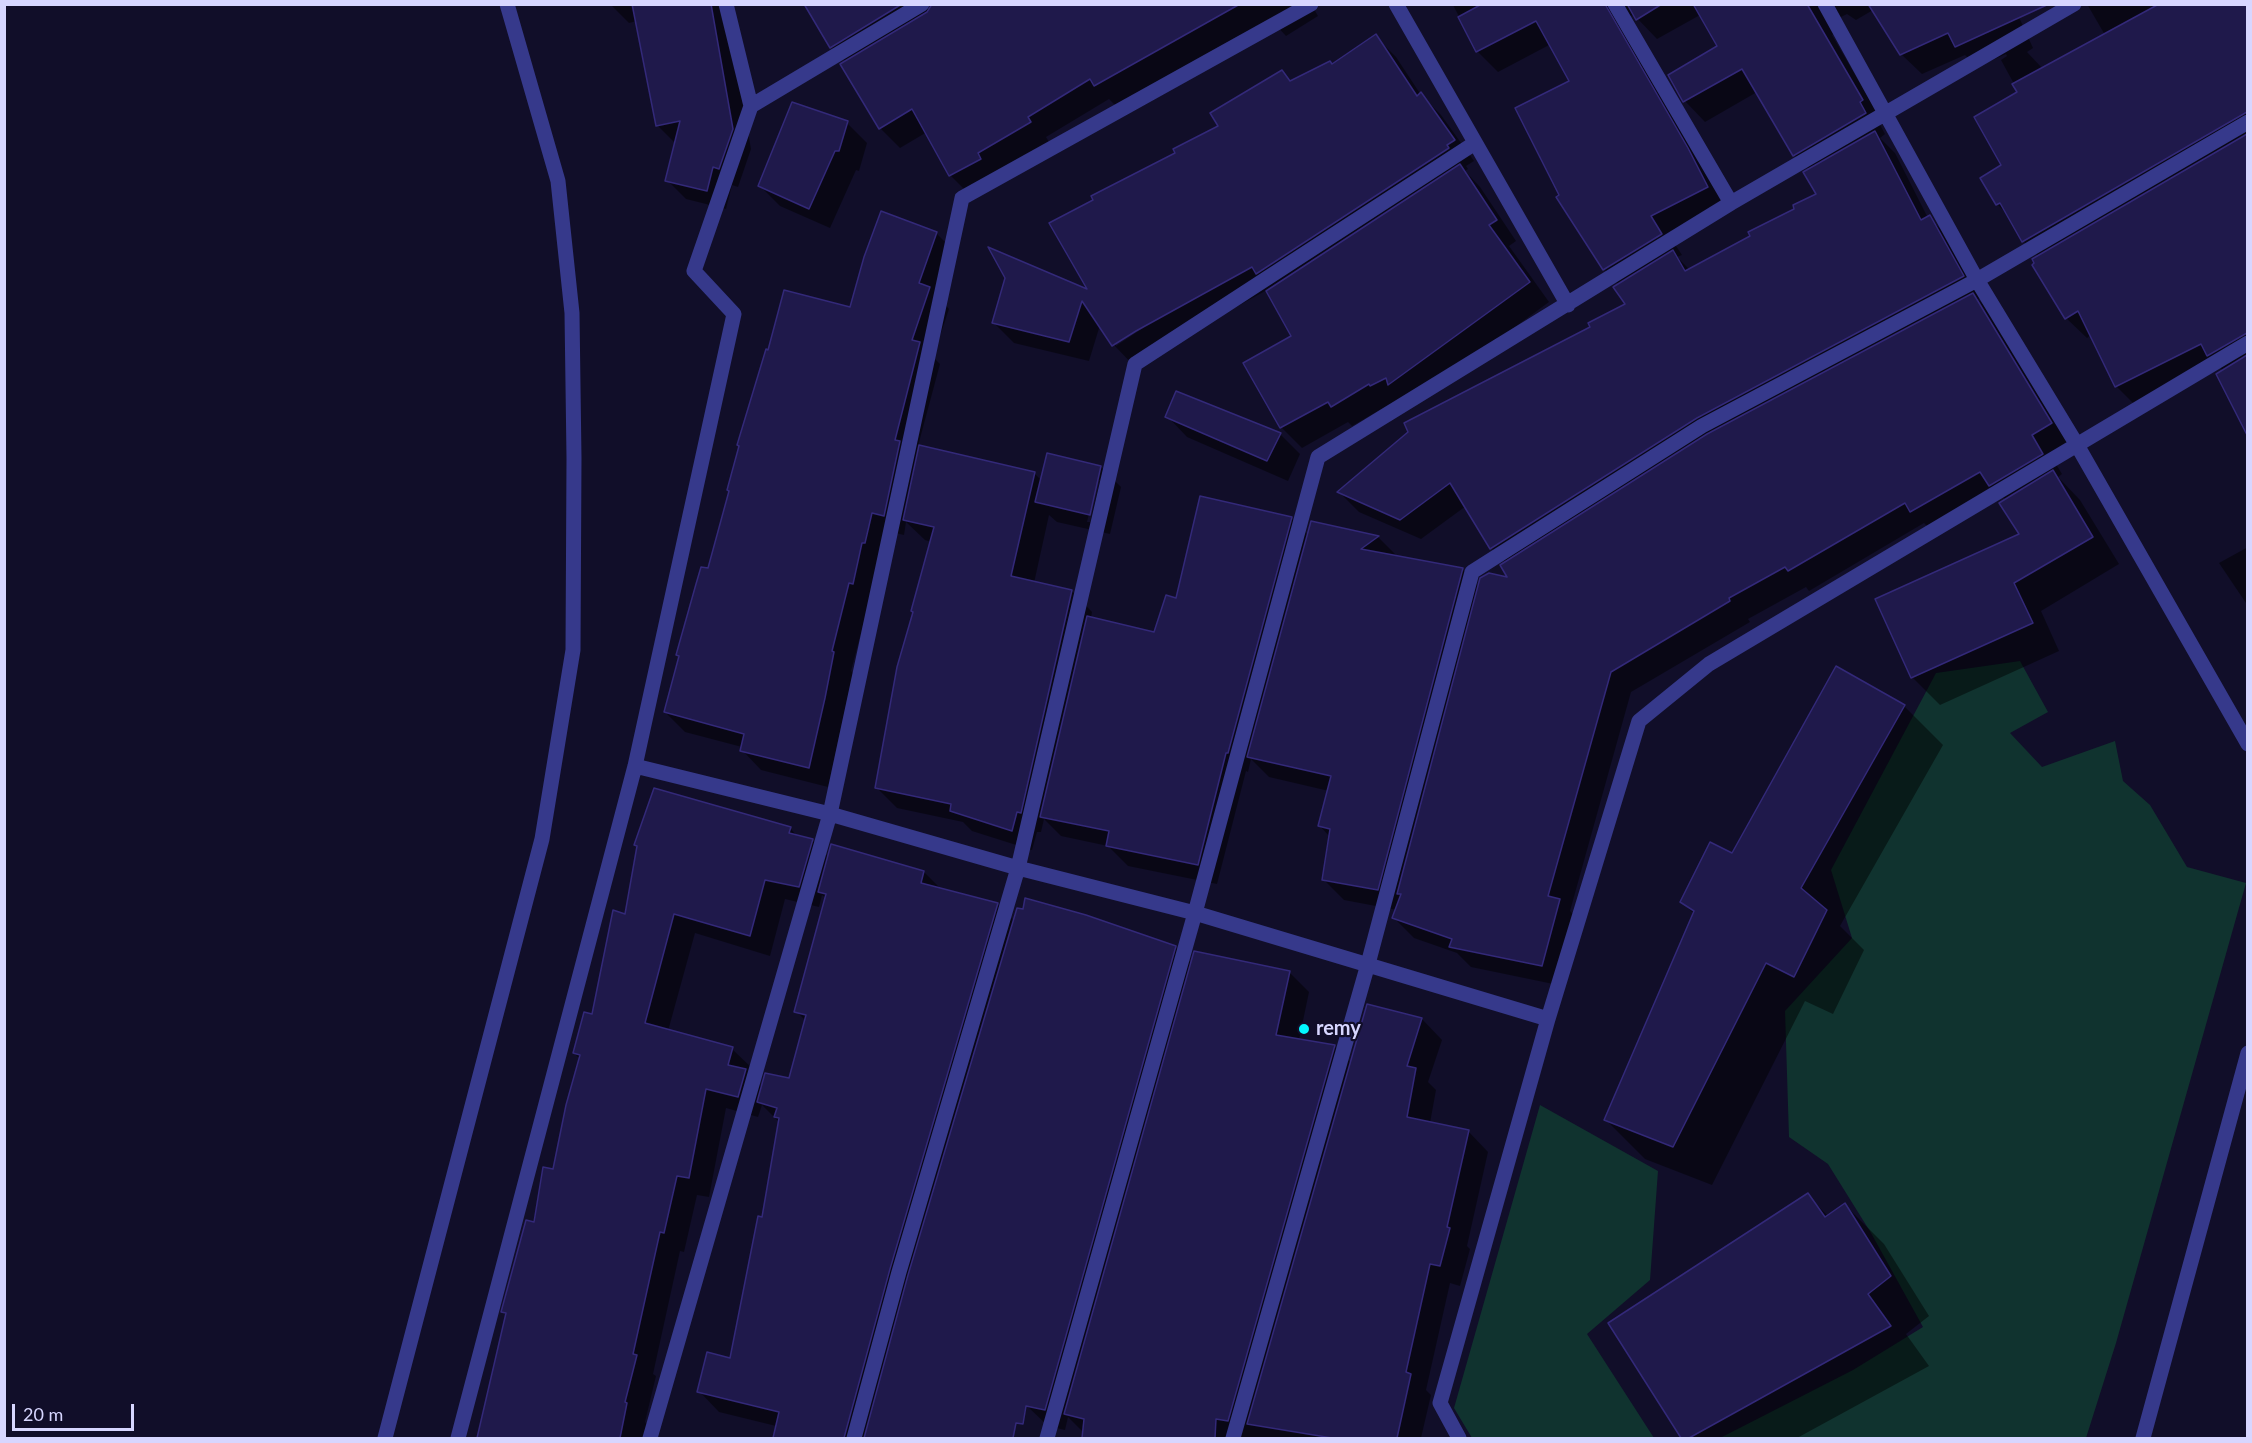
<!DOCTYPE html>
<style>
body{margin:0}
#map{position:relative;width:2252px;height:1443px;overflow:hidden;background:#110e29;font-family:Lato,sans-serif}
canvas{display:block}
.frame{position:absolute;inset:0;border:6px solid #d7d6ff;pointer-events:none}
.scale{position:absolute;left:12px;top:1404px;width:122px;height:27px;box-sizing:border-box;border:3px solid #d7d6ff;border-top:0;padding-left:8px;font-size:18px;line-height:21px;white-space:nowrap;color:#d7d6ff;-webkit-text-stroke:4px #110e29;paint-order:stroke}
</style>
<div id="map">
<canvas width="2252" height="1443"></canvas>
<div class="frame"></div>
<div class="scale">20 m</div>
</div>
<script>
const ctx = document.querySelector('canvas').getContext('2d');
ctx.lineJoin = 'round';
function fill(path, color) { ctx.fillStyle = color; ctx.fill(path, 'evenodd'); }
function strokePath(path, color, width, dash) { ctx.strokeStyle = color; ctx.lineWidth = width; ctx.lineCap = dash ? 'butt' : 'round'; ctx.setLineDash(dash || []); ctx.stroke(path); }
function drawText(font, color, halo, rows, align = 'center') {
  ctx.font = font + ' Lato,sans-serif'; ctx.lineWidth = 4.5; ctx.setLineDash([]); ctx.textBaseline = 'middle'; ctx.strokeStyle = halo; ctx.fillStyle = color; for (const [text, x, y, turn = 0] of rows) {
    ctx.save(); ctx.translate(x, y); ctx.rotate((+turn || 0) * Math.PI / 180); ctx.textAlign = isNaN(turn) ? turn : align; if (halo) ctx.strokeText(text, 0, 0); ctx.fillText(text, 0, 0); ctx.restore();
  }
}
const green = new Path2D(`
 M2020,661L2048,712L2010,733L2042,767L2115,741L2123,781L2150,805L2187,867L2246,883L2116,1343L2086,1438H1720L1853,1370L1923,1327L1871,1233L1828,1164L1789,1137L1785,1011L1852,938L1831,870L1936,673Z
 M1540,1105L1658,1171L1650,1280L1587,1334L1654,1438H1472L1454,1408Z`);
const shadow = new Path2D(`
 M610,4H725L751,149L738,187L732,185L726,209L686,199L667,180L676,144L657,125L637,21L629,23Z
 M805,4H1311L1318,16L1286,36L1273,22L1243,39L1240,35L1115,105L1109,99L1046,137L1049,142L970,195L950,175L927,132L900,148L880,128L842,65L846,62L831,47Z
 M1449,4H2013L2033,48L2027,52L2043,69L2105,35L2087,4H2248V432L2218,374L2223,371L2219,366L2136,406L2116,386L2091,335L2087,338L2066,318L2039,257L2023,241L2009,216L1997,204L2003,166L2019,93L2001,60L2007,56L2006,54L1977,67L1965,55L1922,74L1901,54L1873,10L1856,20L1847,14L1837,19V32L1832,35L1882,121L1879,123L1885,134L1880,138L1895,153L1928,218L1950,237L1983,297L1978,299L1993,315L2072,444L2051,456L2062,474L2058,477L2080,500L2119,564L2041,611L2059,651L1940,705L1912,677L2021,535L2006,500L1998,493L1932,531L1924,523L1809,591L1806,587L1748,619L1750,622L1631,692L1570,911L1580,921L1563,986L1471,967L1457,953L1414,938L1394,918L1397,910L1344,900L1323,879L1330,837L1319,825L1329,791L1269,777L1251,759L1248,772L1246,771L1217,884L1128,866L1108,846L1061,836L1044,819L1041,832H1037L1032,850L972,831L963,822L897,808L876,787L931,542L925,540L906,522L904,535L891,532L869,602L851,671L853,673L828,787L761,770L742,750V747L685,732L665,712L709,570L851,309L936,233L956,253L940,299L949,309L933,357L940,364L918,446L1034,473L1042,481L1101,467L1121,487L1110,534L1057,522L1049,515L1034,583L1072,591L1092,612L1091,618L1155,633L1177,600L1291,518L1308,535L1312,523L1378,537L1398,557L1463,570L1480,587L1510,579L1507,563L1491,548L1466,506L1421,539L1359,512L1339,492L1627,305L1619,285L1604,269L1558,198L1561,196L1571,81L1551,44L1498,72L1477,51L1453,5L1451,6ZM1634,15L1657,39L1700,15L1719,46L1685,101L1705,122L1757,92L1794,155L1810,170L1818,194L1753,236L1690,270L1677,257L1682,255L1670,237L1727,208L1630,16ZM1097,480H1100L1090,522H1087Z
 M1375,36L1396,57L1421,95L1441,115L1474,161L1466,166L1468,169L1465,171L1480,187L1516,241L1509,246L1549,302L1410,404L1391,406L1390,404L1352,426L1348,422L1302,448L1282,428L1245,364L1293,336L1267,290L1156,351L1134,366L1114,345L1100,325L1089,361L1014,343L994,323L1090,292L1177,154L1220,127L1282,72L1292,82L1333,65ZM1141,326L1143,328L1116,346V342Z
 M847,123L867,143L859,171L856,170L830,228L780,206L760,186Z
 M1167,416L1280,434L1300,454L1288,481L1187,437Z
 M2248,547V606L2219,563Z
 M1904,706L1943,745L1840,926L1864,950L1833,1014L1805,1001L1712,1185L1645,1159L1606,1120L1695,915L1682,902Z
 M790,828L798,837L812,840L829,858L832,846L924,872L941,889L997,904L1014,921L1175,947L1192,964L1289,972L1309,992L1299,1040L1334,1046L1351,1063L1422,1019L1442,1040L1428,1082L1436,1090L1430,1123L1468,1131L1488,1152L1467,1246L1470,1249L1460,1286L1450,1283L1426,1390L1431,1395L1421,1438H1084V1433L1068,1417L1065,1430L1048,1426L1027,1406L949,1356L991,1438H872L870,1437L869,1438H825L719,1412L699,1391L731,1360L763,1219L780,1123L762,1105L758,1117L726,1108L709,1197L697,1195L684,1252L680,1251L653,1374L656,1376L645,1422L647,1424L644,1438H479L507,1315L503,1312L554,1171L580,1059L574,1053L593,1016L626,915ZM822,895L826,898L796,1011L806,1021L790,1080L763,1088L751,1076L753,1069L732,1049L668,1031L695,933L770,956L785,899L819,907Z
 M1807,1195L1828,1216L1845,1205L1884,1244L1929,1316L1906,1334L1929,1366L1797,1438H1683L1610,1323Z`);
const building = new Path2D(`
 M632,4H711L733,129L719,169L713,167L707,191L665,181L680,121L656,126Z
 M804,4H902L830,48Z
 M932,4H1240L1094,86L1090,79L1028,117L1031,122L978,153L981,159L949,176L912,109L879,129L840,64L927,12Z
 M1482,4H1605L1688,148L1708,187L1651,216L1662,234L1603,270L1556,197L1559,195L1515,108L1569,81L1536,21L1476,52L1458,17Z
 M1627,4H1662L1636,20Z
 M1693,4H1807L1863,100L1860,102L1866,113L1793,156L1742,69L1683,102L1668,75L1717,46Z
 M1868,4H2049L1955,47L1948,33L1900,55Z
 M2159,4H2247V112L2022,242L2000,203L1996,205L1980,178L2001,165L1974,117L2017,92L2012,84Z
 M1376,34L1417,96L1421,92L1455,140L1447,145L1449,148L1256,274L1252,267L1136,331L1112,346L1082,301L1069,342L992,323L1005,278L988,247L1087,289L1049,223L1093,200L1091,196L1175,153L1173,149L1218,126L1210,113L1282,70L1290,81L1330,61L1332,64Z
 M792,102L848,121L839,151H835L809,209L758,186Z
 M1875,131L1921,220L1930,215L1964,276L1697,418L1490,549L1450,483L1400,520L1337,492L1408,432L1404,423L1590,327L1588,323L1625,304L1613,287L1673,250L1685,271L1750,236L1748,232L1794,209L1793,205L1816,194L1803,172Z
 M2247,134V333L2207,356L2201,344L2115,387L2078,311L2065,319L2032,265L2034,263L2032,259Z
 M1460,164L1497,220L1489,225L1530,282L1388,385L1386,378L1370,386L1369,384L1331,407L1328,402L1280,428L1243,363L1291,336L1266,291Z
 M881,211L937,232L919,283L930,287L912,340L920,342L895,440L900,441L884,516L872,513L865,543H862L853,584L849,583L832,651L834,652L825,698L809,768L740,751L744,734L664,712L679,656L676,655L696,584L701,567L708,568L729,491L727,490L739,446L737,445L766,349L768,350L784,290L850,307L864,257Z
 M1973,293L2052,423L2032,435L2043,454L1989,486L1980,472L1910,512L1905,503L1788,571L1785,567L1729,598L1730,601L1611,672L1548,896L1560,899L1542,966L1449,947L1452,939L1392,918L1401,894H1397L1480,578L1489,573L1507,577L1500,565L1707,434Z
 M2247,355V435L2216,374Z
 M1176,391L1281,433L1267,461L1165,417Z
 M919,445L1035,472L1011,576L1072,590L1021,813L1017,812L1012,831L950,811L951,804L875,788L897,667L913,612L911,611L934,527L903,520Z
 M1047,453L1101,466L1090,515L1035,502Z
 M2053,470L2093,537L2014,583L2033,623L1911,678L1875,599L2019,534L1999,503Z
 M1200,496L1292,517L1228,753H1226L1198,865L1106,846L1109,831L1040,817L1087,616L1154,632L1166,595L1176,598Z
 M1311,521L1379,536L1361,549L1463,568L1378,890L1322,880L1330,829L1318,826L1331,776L1247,757Z
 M1836,666L1905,705L1801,888L1827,910L1794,977L1766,963L1673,1147L1604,1120L1694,911L1680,902L1710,842L1732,853Z
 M654,788L791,827L789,833L813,839L799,887L765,880L750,936L674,914L645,1023L733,1047L728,1065L746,1069L738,1097L706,1089L689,1178L677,1176L664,1233L660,1232L633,1354L637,1355L625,1402L627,1403L620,1438H477L506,1313L501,1312L526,1220L534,1222L543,1167L553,1169L566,1105L580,1055L573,1053L584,1012L592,1014L613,910L625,914L637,846L634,845Z
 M831,844L924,871L921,883L998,903L890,1269L844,1438H773L779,1412L697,1392L707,1352L730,1358L758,1216L762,1217L779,1118L774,1117L777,1108L757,1102L765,1073L789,1078L806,1015L794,1012L826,894L818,892Z
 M1025,898L1086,915L1176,946L1045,1410L1026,1406L1023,1424L1016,1423L1013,1438H864L908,1275L1017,908L1023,909Z
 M1194,951L1290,971L1276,1035L1335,1045L1228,1421L1216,1419L1215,1438H1082L1084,1419L1064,1414Z
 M1367,1004L1422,1018L1407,1066L1416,1068L1407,1117L1469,1130L1447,1227L1450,1228L1440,1266L1430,1264L1406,1372L1411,1374L1397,1438H1332L1247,1424Z
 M1808,1193L1825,1217L1845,1203L1891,1276L1868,1294L1891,1326L1689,1438H1681L1608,1323Z`);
const service = new Path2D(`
 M385,1438L542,839L573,650L574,458L572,313L558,181L507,4`);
const minor = new Path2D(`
 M1396,4L1568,305
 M1615,4L1731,203
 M1825,4L1977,280L2077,445L2248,744
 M751,106L922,4
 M635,766L830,814L1018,868L1195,913L1548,1019
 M458,1438L635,766L734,314L694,271L751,106L726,4
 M650,1438L830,814L962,198L1311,4
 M854,1438L899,1272L1018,868L1135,364L1475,143
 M1047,1438L1195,913L1318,457L1731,203L2074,4
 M1233,1438L1368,964L1472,572L1702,426L1977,280L2248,122
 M1459,1438L1440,1403L1548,1019L1639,721L1709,664L2248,343
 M2143,1438L2248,1053`);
const markers = [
 [1304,1029,6,"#02f8ff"]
];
const poiNames = [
 ["remy",1316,1029]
];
fill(green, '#10332f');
fill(shadow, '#0007');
fill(building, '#1f194b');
strokePath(building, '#332979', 1.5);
strokePath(service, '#36398b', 15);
strokePath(minor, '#36398b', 15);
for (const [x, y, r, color] of markers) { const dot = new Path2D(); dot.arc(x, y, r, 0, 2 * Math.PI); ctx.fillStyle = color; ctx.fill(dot); strokePath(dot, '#110e29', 2); }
drawText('bold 20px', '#d7d6ff', '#110e29', poiNames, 'left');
</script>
